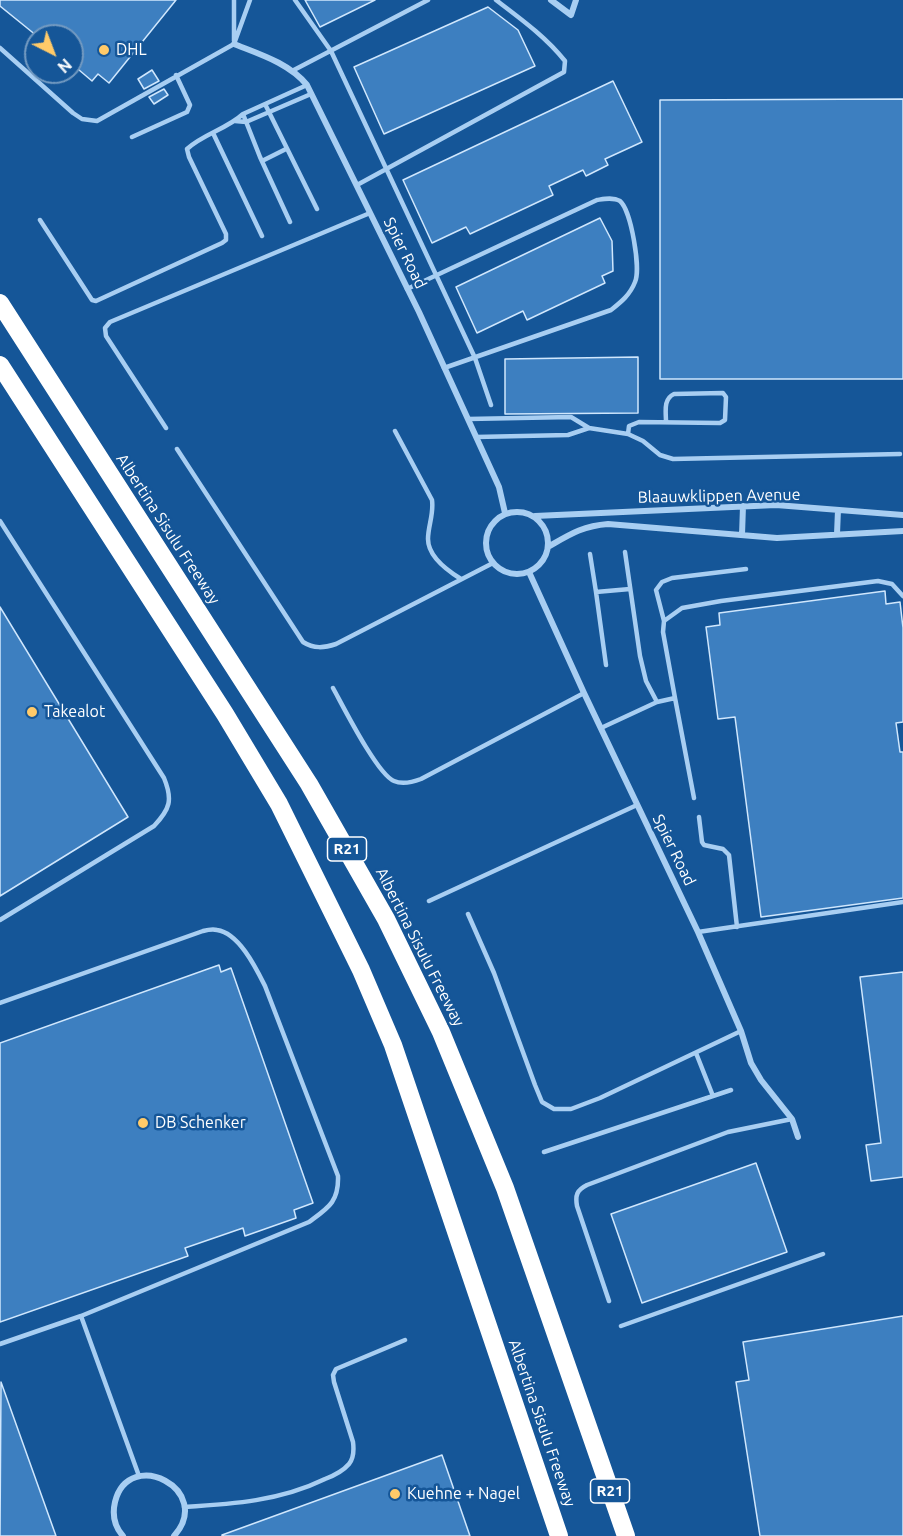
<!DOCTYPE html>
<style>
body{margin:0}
#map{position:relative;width:903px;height:1536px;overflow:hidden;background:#155698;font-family:Ubuntu,sans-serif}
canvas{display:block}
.north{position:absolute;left:24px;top:24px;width:60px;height:60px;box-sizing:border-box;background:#155698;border:2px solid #739ac1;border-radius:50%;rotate:138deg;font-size:16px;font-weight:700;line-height:24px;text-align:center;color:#fff}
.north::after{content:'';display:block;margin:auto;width:21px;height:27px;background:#ffca69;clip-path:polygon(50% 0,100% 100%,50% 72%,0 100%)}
</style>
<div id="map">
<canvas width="903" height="1536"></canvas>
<div class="north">N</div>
</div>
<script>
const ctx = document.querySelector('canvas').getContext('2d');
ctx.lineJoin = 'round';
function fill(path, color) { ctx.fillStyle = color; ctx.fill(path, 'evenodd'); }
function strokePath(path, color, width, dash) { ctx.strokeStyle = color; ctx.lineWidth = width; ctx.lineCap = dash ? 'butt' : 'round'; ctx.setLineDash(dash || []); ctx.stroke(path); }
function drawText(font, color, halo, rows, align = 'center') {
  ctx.font = font + ' Ubuntu,sans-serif'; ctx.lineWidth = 5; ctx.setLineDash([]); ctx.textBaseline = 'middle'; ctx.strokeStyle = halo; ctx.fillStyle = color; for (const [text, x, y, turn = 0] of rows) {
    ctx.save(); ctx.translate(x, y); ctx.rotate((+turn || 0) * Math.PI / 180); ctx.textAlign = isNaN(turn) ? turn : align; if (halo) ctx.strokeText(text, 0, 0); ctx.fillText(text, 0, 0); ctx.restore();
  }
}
const building = new Path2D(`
 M0,0H176L109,83L98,74L92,81L72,64V36H37L0,6Z
 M305,0H375L320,27Z
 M488,7L518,30L535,66L384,134L354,67Z
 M152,70L159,81L144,89L138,79Z
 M613,81L642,142L605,159L608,165L586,176L583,170L549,186L553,195L470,234L466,227L432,243L403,180Z
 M164,89L168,95L154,104L149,97Z
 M903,99V379H660V100Z
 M600,218L612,241L613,271L602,276L605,283L527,320L523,311L477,333L456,287Z
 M638,357V413L505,414V359Z
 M885,591L886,604L900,602L903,628V722L896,723L900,752H903V898L761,917L735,717L718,719L706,627L720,625L719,613Z
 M0,607L128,817L0,896Z
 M219,965L221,972L231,968L313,1203L294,1210L296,1218L245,1236L243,1228L185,1248L188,1256L0,1322V1043Z
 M903,972V1177L871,1181L866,1145L881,1143L860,977Z
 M756,1163L787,1252L642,1303L611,1214Z
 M903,1316V1536H760L736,1382L749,1380L743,1342Z
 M1,1382L56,1536H0Z
 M442,1455L470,1536H222V1535Z`);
const service = new Path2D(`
 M234,0V41
 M295,0L331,51L475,358L491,405
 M0,48L73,113L82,119L97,121L234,44L250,0
 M292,71L428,0
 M265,104L317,209
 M243,114L260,157L290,222
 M235,121L246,122L311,94
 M213,133L262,236
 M132,137L187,112L190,105L176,75
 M262,161L286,149
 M357,185L564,72L565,61C546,37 521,19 496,0
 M40,220L92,300L96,301L222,243L226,240V234L189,157L187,149C203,134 227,129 243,114L307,85
 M407,289L597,200C604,199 613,197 620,201C631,210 641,269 635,282C630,295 621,302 611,310L444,368
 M468,419L571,417L589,428L628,434L643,441L660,455L673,459L900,454
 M166,428L106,336L105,328L110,322L370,213
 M395,431L432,500C434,514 428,526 428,539C428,556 448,571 461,579
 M628,434L629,426L639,422L720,423L725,420L726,397L723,393L674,394C663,399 666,412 666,422
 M476,437L568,435L589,428
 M177,449L303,642C314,649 324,648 336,644L493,563
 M0,521L164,778C173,800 170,809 154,826L0,920
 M625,552L640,656L646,681L657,702
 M590,554L596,592L630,589
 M596,592L606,665
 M664,621L656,590L662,582L672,578L746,569
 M333,688C343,706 377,774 394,781C403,785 413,782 421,779L584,693
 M675,698L694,798
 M601,728L657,702L675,698L663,632L664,621L682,608L721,601L878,581L892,584L903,596
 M699,817L702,842L704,845L723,849L729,855L737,927
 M429,901L637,805
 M468,914L494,973L535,1085L542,1102L554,1109H571L600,1098L741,1031
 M698,932L903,902
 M0,1003L203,931C207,930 213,929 217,930C239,933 256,968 265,986L338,1176C339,1202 328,1208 309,1222L81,1316L0,1344
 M713,1096L731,1090
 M544,1152L713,1096L696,1053
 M609,1301L577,1206C575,1195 577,1190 587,1185L728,1132L792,1119
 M81,1316L139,1476
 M621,1326L823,1254
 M184,1507C233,1504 280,1501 325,1479C333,1476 343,1471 349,1464C354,1458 354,1450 353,1442L334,1382L333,1375L336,1369L405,1340`);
const minor = new Path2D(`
 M551,0L571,15L576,0
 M234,44C259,54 289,63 307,85L419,312L499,487L505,513
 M486 543a31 31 0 1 1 62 0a31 31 0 1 1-62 0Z
 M535,516L776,505L903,515
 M837,534L838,510
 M742,535L743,506
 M548,547C569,535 582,526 608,524L777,538L903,531
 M529,572L584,693L698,932L741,1031L751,1063L761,1080L792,1119L798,1137
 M123,1536C114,1526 112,1515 115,1502C129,1446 215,1490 174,1536`);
const motorway = new Path2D(`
 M0,303L309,784L386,919L441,1032L505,1188L626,1536
 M0,365L225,714L279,804L361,970L393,1045L559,1536`);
const markers = [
 [104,50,6,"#ffca69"],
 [32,712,6,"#ffca69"],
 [143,1123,6,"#ffca69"],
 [395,1494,6,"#ffca69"]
];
const shields = [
 [347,849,39],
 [610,1491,39]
];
const shieldNames = [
 ["R21",347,849],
 ["R21",610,1491]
];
const poiNames = [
 ["DHL",116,50],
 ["Takealot",44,712],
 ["DB Schenker",155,1123],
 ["Kuehne + Nagel",407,1494]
];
const streetNames = [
 ["Spier Road",405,253,64],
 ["Blaauwklippen Avenue",719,496,-1],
 ["Albertina Sisulu Freeway",168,529,57],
 ["Spier Road",674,850,64],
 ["Albertina Sisulu Freeway",420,947,63],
 ["Albertina Sisulu Freeway",542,1423,71]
];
fill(building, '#3d7fc0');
strokePath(building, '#d0e7fd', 1.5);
strokePath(service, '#a8cef2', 4.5);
strokePath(minor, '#a8cef2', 6);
strokePath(motorway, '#fff', 18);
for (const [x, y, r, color] of markers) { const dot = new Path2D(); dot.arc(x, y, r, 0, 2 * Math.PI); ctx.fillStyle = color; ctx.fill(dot); strokePath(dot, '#155698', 2); }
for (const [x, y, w] of shields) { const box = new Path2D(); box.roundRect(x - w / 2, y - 12, w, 24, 4.5); ctx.fillStyle = '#155698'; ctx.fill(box); strokePath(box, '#fff', 1.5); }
drawText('bold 15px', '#fff', null, shieldNames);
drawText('16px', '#fff', '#155698', poiNames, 'left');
drawText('16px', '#fff', '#155698', streetNames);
</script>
